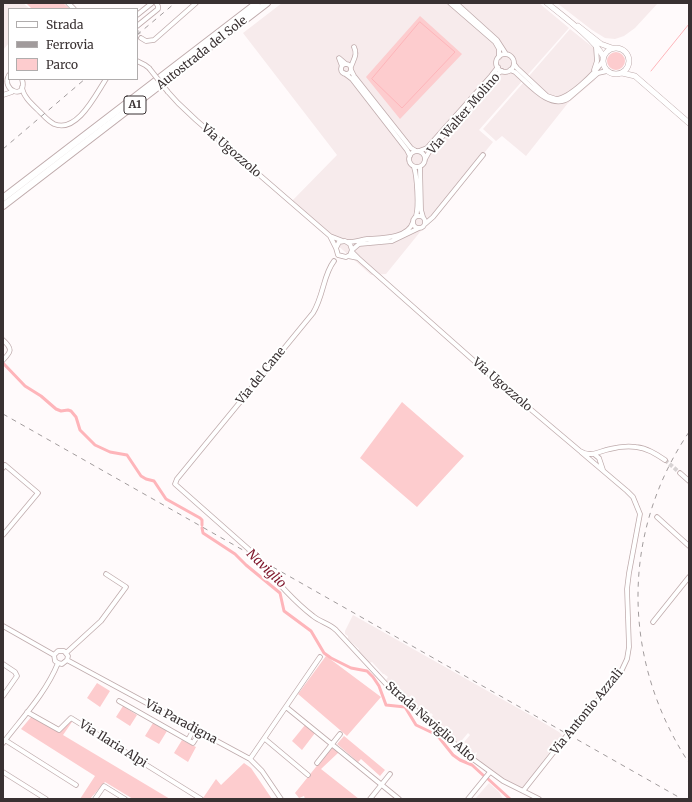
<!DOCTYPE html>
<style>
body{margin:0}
#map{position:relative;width:692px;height:802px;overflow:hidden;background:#fffafb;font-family:Merriweather,serif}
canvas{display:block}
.frame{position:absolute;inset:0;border:4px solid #393132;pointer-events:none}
.legend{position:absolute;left:8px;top:8px;width:130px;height:72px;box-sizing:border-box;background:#fff;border:1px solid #b0adad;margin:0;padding:5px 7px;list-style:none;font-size:12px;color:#393132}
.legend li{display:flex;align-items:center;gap:8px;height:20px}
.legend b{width:20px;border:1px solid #b0adad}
</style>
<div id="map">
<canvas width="692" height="802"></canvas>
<div class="frame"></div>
<ul class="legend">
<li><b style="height:5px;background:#fff"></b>Strada</li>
<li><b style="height:5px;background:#a19b9c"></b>Ferrovia</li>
<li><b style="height:11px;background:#fdccce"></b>Parco</li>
</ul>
</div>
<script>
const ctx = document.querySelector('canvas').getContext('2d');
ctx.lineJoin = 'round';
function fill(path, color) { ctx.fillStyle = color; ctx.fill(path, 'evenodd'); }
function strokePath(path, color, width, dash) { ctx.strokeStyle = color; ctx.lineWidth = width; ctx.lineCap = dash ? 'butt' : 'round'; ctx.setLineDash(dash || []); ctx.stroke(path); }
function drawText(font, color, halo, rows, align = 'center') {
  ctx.font = font + ' Merriweather,serif'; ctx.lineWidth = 4; ctx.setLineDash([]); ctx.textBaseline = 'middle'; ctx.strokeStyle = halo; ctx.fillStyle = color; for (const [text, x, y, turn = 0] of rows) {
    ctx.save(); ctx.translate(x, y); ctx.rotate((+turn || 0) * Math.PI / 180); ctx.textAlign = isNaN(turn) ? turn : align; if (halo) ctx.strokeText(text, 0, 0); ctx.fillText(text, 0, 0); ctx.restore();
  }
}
const built = new Path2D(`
 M3,3H23L30,9H9V43L3,50Z
 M282,3H539L569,28L479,130L493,142L386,274L371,275L290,203L337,155L243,33Z
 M557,3H658L635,28L624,36L615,39L605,38L592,30Z
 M570,29L595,49L600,58L595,80L568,103L526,156L502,136L496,141L483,129Z
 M353,615L539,720L559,732L564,737L555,746L550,754L549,753L524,787L520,788L503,779L474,759L477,753L476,752L472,757L460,747L470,735L468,733L458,745L453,740L455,737L453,735L450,737L444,730L445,728L443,727L441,729L429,719L433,715L431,713L428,715L426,713L424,714L420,708L418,709L415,708L403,698L404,697L400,694L399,695L397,692L398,688L396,686L394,689L386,680L388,677L384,674H383L372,662L370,663L358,651L359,649L348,639V636L345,634V631Z
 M489,783L499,792L503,799H475Z`);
const green = new Path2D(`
 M26,3H63L70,9H32Z
 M420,16L462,54L400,119L366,77Z
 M607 61a9 9 0 1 1 18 0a9 9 0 1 1-18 0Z
 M402,402L464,456L417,507L360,458Z
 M326,656L381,697L347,736L298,694Z
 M97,683L110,691L100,707L87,698Z
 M123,706L137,715L130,726L116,717Z
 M32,716L59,732L71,720L72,722L63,735L170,799H133L105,782L90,799H80L95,776L21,729Z
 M153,723L167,731L159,744L145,736Z
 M305,725L315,733L302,750L292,741Z
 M344,736L385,770L380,776L361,759L358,762L337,744Z
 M182,740L196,747L188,762L174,753Z
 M332,747L339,752L321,769L359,799H305L304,796L299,798L295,793Z
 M244,763L251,768L272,799H205L203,798L216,779L221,785Z`);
const stream = new Path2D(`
 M420,22L455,52L402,108L372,79Z
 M651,71L689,24`);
const canal = new Path2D(`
 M3,363L25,386L41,396L56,409L61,411L68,410L71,411L76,417L80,430L95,445L110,452L127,455L141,476L146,479L154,481L166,499L200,518L202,520V525
 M202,528L203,533L235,554L246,565L280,593L284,611L311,631L324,653L331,658L351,668L367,671L373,677L379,686L386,705L405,707L416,725L437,735L453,755L460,760L472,765L484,776
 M487,778L510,799`);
const minorTunnel = new Path2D(`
 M137,31L141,38
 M665,460L680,473`);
const minor = new Path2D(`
 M68,3L74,9
 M450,3L495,42L499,49V57
 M456,3L497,40L506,54
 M137,15L152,3
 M137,26L158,9V6L156,3
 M141,38L146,41L154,40L196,3
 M496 63a9 9 0 1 1 18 0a9 9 0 1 1-18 0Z
 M137,61L145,65L149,68
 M514,64L517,68L547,96L556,99C570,98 595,73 602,62
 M341 69a5 5 0 1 1 10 0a5 5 0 1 1-10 0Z
 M342,66L339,58L346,64
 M351,67C353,60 358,55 354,47
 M351,70L354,76L411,148L416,151
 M510,70L515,72C529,84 550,111 569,98L598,73L607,71
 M594,70L597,61L596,47
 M344,73L352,79L407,150L410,156
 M9,75C0,91 28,101 22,79
 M22,87C23,97 33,105 40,112C44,116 48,121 54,124C77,134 96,94 106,79
 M168,92L178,103L196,120L330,236
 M3,95L12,92
 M419,151L427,148L491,76L498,67
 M409 159a8 8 0 1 1 16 0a8 8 0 1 1-16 0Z
 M425,159L429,152L497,74L502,71
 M414,167C417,176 419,207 416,216
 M420,167L421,210L423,217
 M413 222a6 6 0 1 1 12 0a6 6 0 1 1-12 0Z
 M425,224L433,217L483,155
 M348,242C355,242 360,240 367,239C380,238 408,239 413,222
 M336,248L330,236L343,241
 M352,250L350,244L345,241L339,242L336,248L338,255L346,257L350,255L352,250L359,244L392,241L419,228
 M348,256L358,258L352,252
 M358,258L490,375L580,451C591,458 599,451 610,449C618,447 628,446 636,447C647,448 656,454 665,460
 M334,261C323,275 324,295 313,313L177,479L175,484L253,553C269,573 292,600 313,616C320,622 329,623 336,630L398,697L432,723L466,754L503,781L539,799
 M3,340C13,349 11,352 3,360
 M594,454L599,458L603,470
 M3,468L5,465L38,493L3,535
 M680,473L689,481
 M657,517L689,546
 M653,622L689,577
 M3,626L54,655
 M66,653L101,621L126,587L106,574
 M54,655L58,651H64L68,656L67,660
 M54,655L55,661L58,663L62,664L67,660
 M67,660L250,759L262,771L281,799
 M3,664L15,672L17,676L3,696
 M119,701L193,743L200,732
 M286,707L399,799
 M27,712L59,730L71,718L201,799
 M265,739L308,775
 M5,740L76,785
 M188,740L194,729
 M3,743C22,718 46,693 58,663
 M250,759L320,657
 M317,763L340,734
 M3,772L46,799
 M523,791L568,734L619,676L627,659L629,647L627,589L629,573L640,514L633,497L627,491L581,452
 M95,799L104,786L125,799
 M370,799L390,774
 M468,799L490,772`);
const major = new Path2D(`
 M547,3C563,16 594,39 603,56
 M578,26L601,44L612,48
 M603 61a13 13 0 1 1 26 0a13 13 0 1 1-26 0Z
 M622,73L635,76L689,123`);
const highway = new Path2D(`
 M3,198L257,3
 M3,206L267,3`);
const rail = new Path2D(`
 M137,35L175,3
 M3,149L85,79
 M3,414L682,799
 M689,432C620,534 622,661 689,763`);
const minorBridge = new Path2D(`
 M149,68L168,92`);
const shields = [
 [135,105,22]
];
const shieldNames = [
 ["A1",135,105]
];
const streetNames = [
 ["Autostrada del Sole",202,53,-38],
 ["Via Walter Molino",464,114,-49],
 ["Via Ugozzolo",231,151,41],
 ["Via del Cane",261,376,-51],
 ["Via Ugozzolo",502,385,41],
 ["Via Antonio Azzali",587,712,-51],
 ["Via Paradigna",181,722,28],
 ["Strada Naviglio Alto",430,722,41],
 ["Via Ilaria Alpi",113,744,32]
];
const waterNames = [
 ["Naviglio",266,569,44]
];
fill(built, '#f7ebec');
fill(green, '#fdccce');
strokePath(stream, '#feb5ba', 1);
strokePath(canal, '#feb5ba', 3);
strokePath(minorTunnel, '#d7d2d3', 4, [4, 2]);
strokePath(minor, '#bfabac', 5.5);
strokePath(major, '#bfabac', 6);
strokePath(highway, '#bfabac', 8);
strokePath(minor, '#fff', 4);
strokePath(major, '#fff', 5);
strokePath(highway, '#fff', 6);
strokePath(rail, '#a19b9c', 1, [5, 5]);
strokePath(minorBridge, '#bfabac', 5.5, []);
strokePath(minorBridge, '#fff', 4);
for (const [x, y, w] of shields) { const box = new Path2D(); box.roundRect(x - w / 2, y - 9, w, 18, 3); ctx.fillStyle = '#fff'; ctx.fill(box); strokePath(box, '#393132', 1); }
drawText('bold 11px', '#393132', null, shieldNames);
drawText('12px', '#393132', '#fff', streetNames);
drawText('italic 13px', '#811a2f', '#fff', waterNames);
</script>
